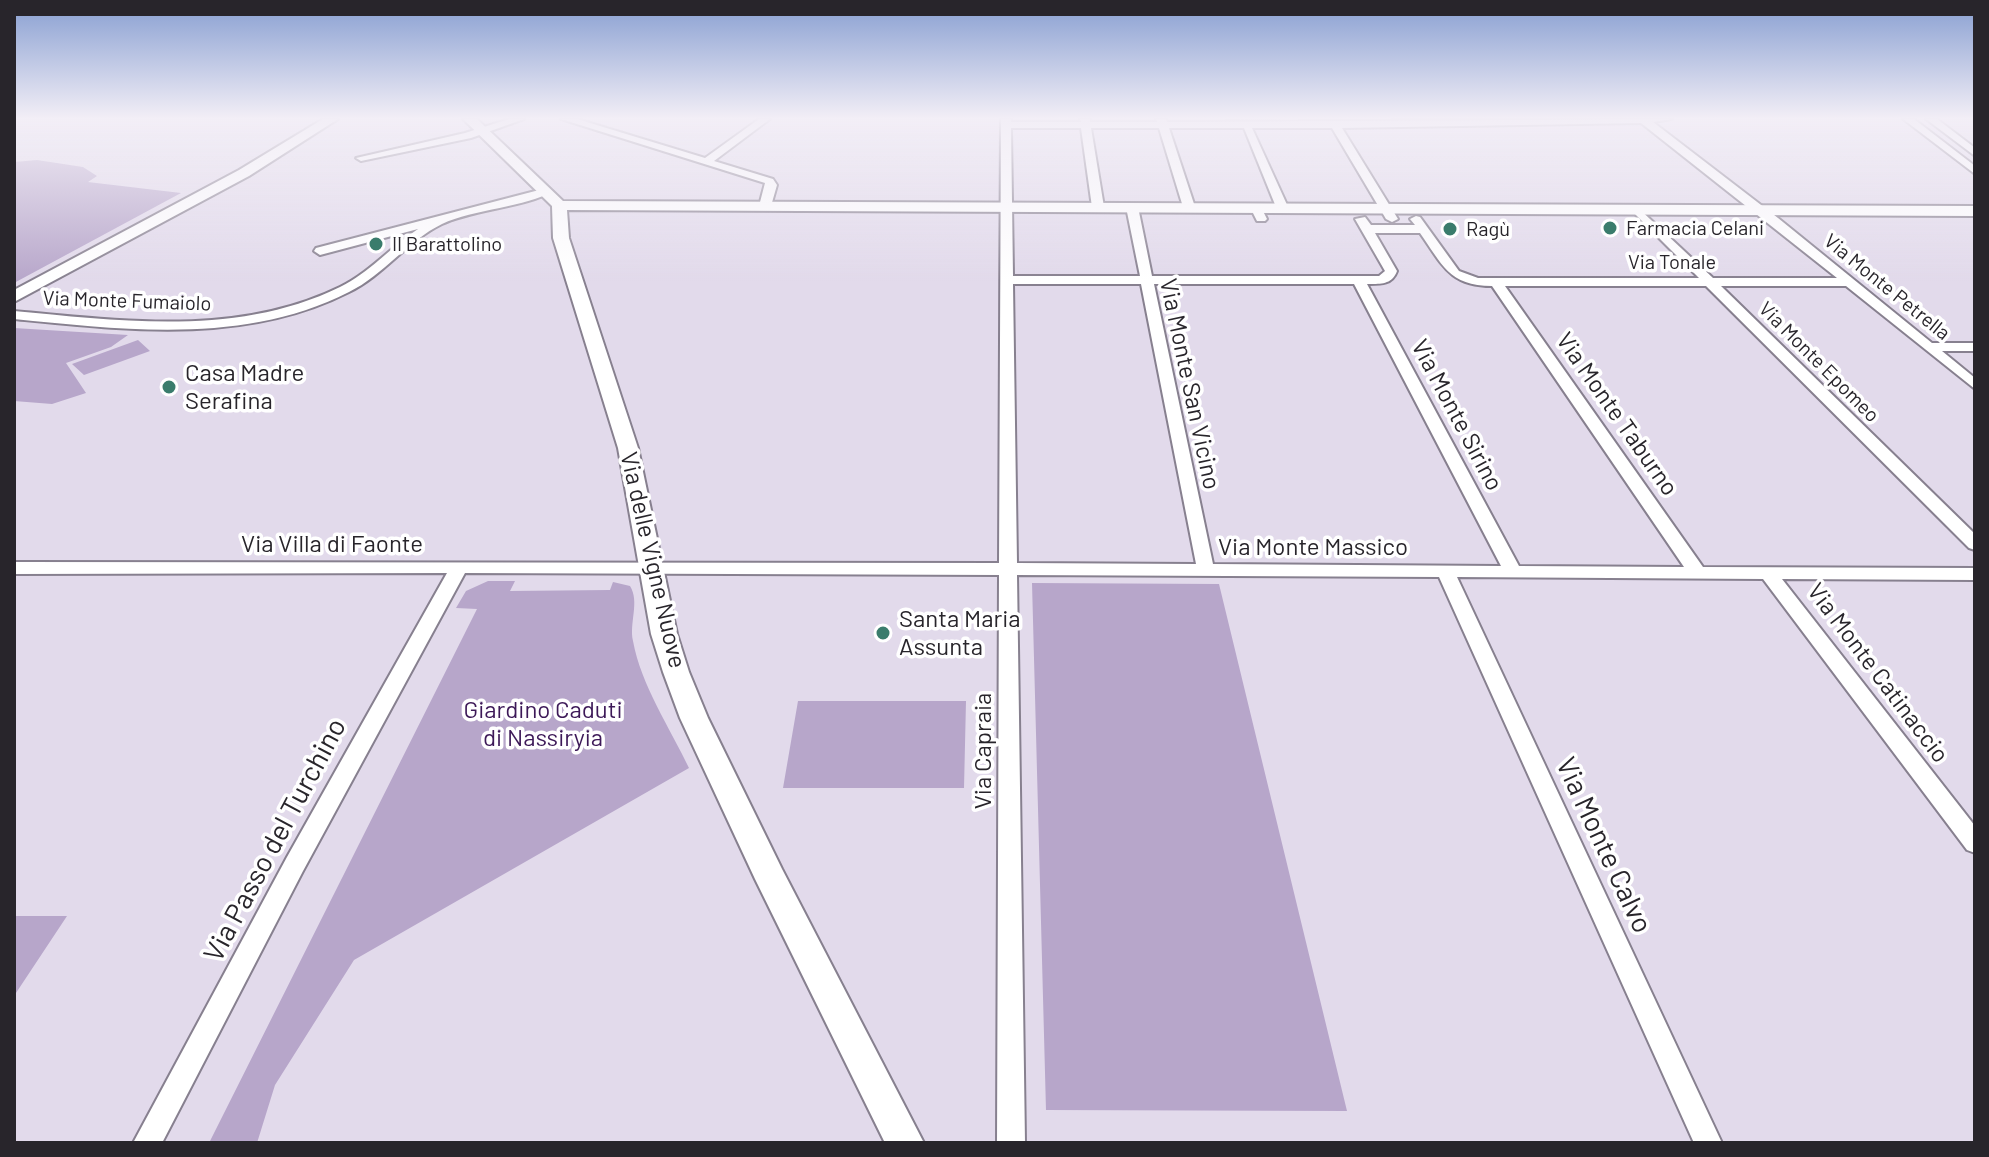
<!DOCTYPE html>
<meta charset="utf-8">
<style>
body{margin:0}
#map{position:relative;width:1989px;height:1157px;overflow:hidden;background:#e2daeb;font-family:Barlow,sans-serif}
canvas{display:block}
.frame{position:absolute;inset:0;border:16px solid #28252b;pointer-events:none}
</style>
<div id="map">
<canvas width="1989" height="1157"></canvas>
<div class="frame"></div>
</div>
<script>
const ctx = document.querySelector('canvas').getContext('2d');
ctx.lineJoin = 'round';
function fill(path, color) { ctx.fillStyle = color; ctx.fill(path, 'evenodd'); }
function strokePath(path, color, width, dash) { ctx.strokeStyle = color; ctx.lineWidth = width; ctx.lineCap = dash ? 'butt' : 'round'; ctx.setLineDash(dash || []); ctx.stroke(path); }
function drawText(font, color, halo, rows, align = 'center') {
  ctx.font = font + ' Barlow,sans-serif'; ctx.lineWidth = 7; ctx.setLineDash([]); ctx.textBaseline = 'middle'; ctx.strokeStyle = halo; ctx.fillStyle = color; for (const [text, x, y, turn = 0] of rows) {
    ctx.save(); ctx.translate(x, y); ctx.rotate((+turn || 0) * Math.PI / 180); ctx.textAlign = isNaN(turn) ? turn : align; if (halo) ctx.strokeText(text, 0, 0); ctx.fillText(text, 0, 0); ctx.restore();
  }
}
const green = new Path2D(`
 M37,160L83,167L97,176L88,182L181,193L14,283V162Z
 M14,328L128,335L111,347L66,363L86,393L52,404L14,401Z
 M138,340L150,351L84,375L72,364Z
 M488,581H515L510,591L610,590L613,582L630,586C640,602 629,623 633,641C641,685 670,728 689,768L354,960L275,1085L257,1143H209L477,609L456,608L466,591Z
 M1032,583L1219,584L1347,1111L1046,1110Z
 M798,701H966L964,788H783Z
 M14,916H67L14,996Z`);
const street = new Path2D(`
 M509,119H524L471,138L361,161L356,158L465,133Z
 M561,119H577L705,158L759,119H770L714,161L773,179L777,185L771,206L765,209L759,206L765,183Z
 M1001,119H1011V122H1081L1080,119H1090V122H1157L1156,119H1166L1167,122L1672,119L1653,122L1778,218L1932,343H1975V351H1942L1975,378V389L1846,286H1721L1975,534V550L1969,548L1706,286H1505L1703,567L1975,568V580L1782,579L1975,826V853L1967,850L1763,579L1457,577L1722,1143H1694L1439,577L1017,575L1025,1143H997L999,575L465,573L303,871L162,1143H133L287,857L447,573L14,574V562L999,563ZM1641,123L1837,278H1713L1635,205L1631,206V210L1699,278H1478L1459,271L1420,217L1416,216L1410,219L1415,225H1371L1365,217L1355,219L1385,271L1379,276H1152L1138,207L1132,204L1126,207L1140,276H1013L1011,128H1081L1092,207L1098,210L1104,207L1091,128H1159L1183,207L1189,210L1195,207L1169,128H1244L1276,207L1282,210L1288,207L1252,128H1332L1386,219L1392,222L1398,219L1342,128ZM1375,233H1420C1442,264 1449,286 1492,286L1684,567L1519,566L1367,284C1380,284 1392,285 1397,271ZM1013,284H1141L1196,564L1017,563ZM1154,284H1354L1501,566L1213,564Z
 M1903,119H1914L1975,166V174Z
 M1926,119H1937L1975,148V156Z
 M543,189L552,191C528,207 473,209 442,224C407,241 384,275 349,292C245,345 126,330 14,319V311C122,321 238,337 340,287C369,273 391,247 418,229L320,255L314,251L316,248Z
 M1252,205H1260L1267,219L1265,221H1257L1250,207Z`);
const secondary = new Path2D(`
 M323,119H338L249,176L14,302V290L239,170Z
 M463,119H477L563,201L1975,206V216L567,210L569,238L638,448L677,634L689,672L708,718L782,869L924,1143H885L755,879L680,718L663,672L651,634L618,448L553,238L552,206Z`);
const markers = [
 [1610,228,8,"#3a7c6c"],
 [1450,229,8,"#3a7c6c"],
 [376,244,8,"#3a7c6c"],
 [169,387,8,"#3a7c6c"],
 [883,633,8,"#3a7c6c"]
];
const farPoinames = [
 ["Farmacia Celani",1626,228],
 ["Ragù",1466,229],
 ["Il Barattolino",392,244]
];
const farStreetnames = [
 ["Via Tonale",1672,262],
 ["Via Monte Petrella",1887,287,39],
 ["Via Monte Fumaiolo",127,301,2],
 ["Via Monte Epomeo",1819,362,45]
];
const poiNames = [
 ["Casa Madre",185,373],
 ["Serafina",185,401],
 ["Santa Maria",899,619],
 ["Assunta",899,647]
];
const streetNames = [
 ["Via Monte San Vicino",1190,384,78],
 ["Via Monte Taburno",1617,414,55],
 ["Via Monte Sirino",1457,415,62],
 ["Via Villa di Faonte",332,544],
 ["Via Monte Massico",1313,547],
 ["Via delle Vigne Nuove",653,560,77],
 ["Via Monte Catinaccio",1878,673,53],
 ["Via Capraia",983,751,-90]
];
const parkNames = [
 ["Giardino Caduti",543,710],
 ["di Nassiryia",543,738]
];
const nearStreetnames = [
 ["Via Passo del Turchino",275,840,-62],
 ["Via Monte Calvo",1604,845,65]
];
fill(green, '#b7a6ca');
strokePath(street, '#87808f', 4);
strokePath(secondary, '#87808f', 4);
fill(street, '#fff');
fill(secondary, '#fff');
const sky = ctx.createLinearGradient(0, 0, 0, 281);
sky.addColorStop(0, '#879ed1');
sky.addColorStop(0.42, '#f2eef6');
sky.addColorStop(1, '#f2eef600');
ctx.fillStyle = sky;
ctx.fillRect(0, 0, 1989, 281);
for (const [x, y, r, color] of markers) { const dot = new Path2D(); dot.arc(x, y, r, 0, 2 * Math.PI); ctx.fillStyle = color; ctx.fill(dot); strokePath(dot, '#fff', 3); }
drawText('20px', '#28252b', '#fff', farPoinames, 'left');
drawText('20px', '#28252b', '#fff', farStreetnames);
drawText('24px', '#28252b', '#fff', poiNames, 'left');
drawText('24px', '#28252b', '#fff', streetNames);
drawText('24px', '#3d1958', '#fff', parkNames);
drawText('28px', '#28252b', '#fff', nearStreetnames);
</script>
